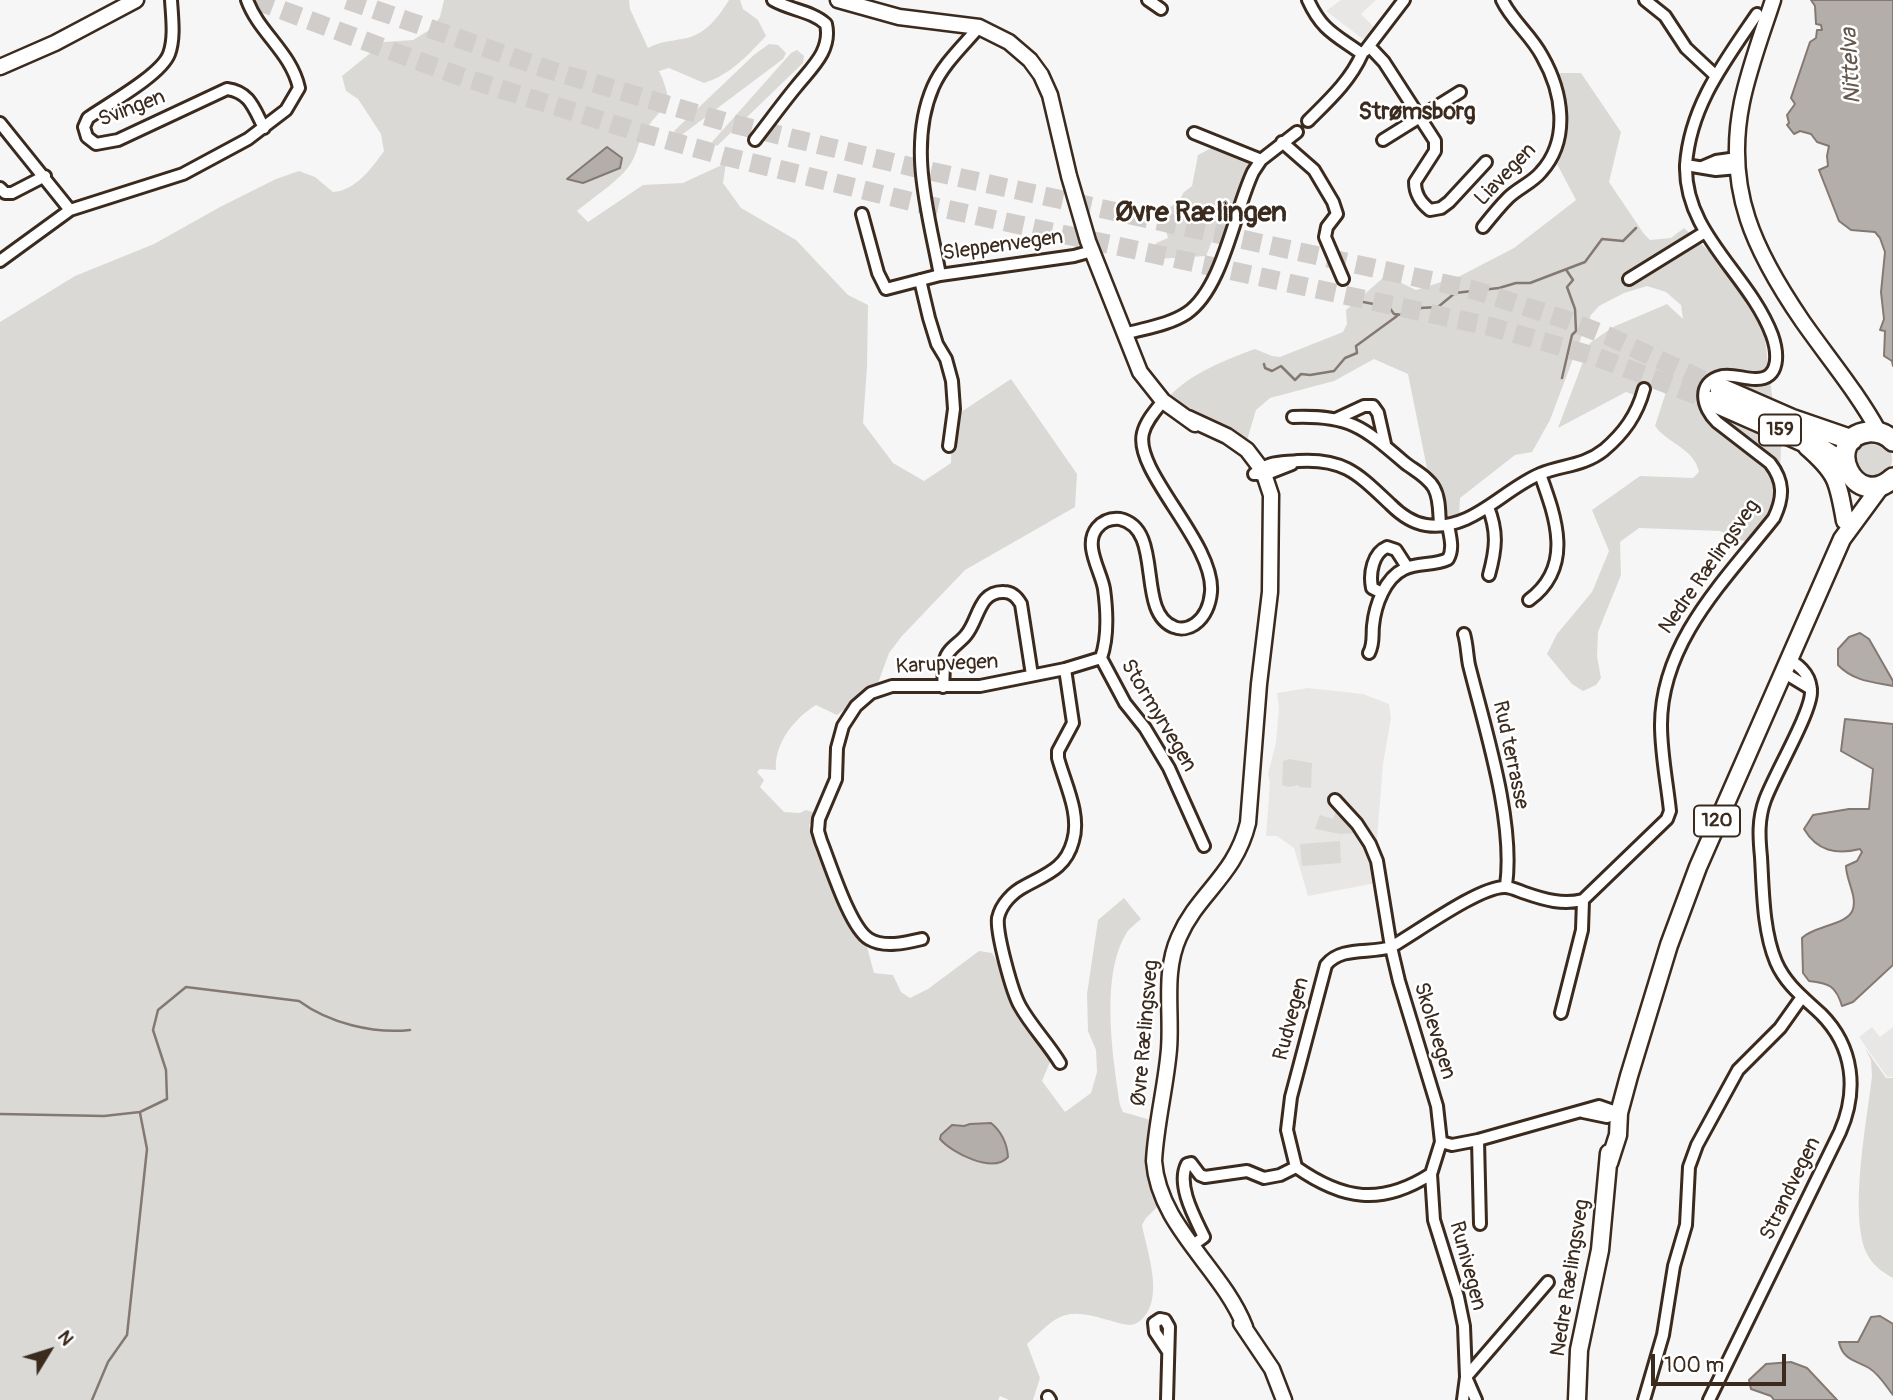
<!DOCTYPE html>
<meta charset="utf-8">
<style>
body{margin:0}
#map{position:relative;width:1893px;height:1400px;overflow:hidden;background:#f7f6f6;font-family:Pangolin,sans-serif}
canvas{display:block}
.north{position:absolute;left:14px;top:1316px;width:70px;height:70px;-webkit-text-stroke:5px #fff;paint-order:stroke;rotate:52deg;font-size:19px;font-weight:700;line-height:28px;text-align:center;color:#3b2a1e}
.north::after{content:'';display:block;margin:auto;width:24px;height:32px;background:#3b2a1e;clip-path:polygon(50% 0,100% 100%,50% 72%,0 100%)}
.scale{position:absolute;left:1651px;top:1354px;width:135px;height:32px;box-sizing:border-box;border:4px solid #3b2a1e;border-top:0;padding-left:9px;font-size:21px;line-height:24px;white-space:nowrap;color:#3b2a1e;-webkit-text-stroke:5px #fff;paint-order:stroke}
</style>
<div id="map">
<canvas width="1893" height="1400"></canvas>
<div class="north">N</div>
<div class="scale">100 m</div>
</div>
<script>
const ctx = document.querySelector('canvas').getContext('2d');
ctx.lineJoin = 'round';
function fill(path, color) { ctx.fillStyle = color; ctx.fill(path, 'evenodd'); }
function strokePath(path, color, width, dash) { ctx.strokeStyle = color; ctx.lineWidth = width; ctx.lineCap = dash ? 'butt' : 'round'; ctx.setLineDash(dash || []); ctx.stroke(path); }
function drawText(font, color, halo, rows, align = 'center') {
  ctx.font = font + ' Pangolin,sans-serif'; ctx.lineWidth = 5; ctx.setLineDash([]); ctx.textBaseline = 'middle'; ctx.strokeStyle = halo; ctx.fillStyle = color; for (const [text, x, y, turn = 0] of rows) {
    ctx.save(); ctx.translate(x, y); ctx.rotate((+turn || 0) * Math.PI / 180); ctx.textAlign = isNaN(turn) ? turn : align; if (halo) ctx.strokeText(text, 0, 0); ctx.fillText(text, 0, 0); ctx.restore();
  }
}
const built = new Path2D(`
 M1341,0H1376L1361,14L1375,28L1367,38L1363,39L1326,11Z
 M1308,688L1363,694L1389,704L1391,718L1383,764L1377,839L1386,881L1308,896L1294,848L1277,836H1266L1270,782L1268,774L1276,742L1279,708L1277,693Z
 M1872,1027L1880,1037L1893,1027V1077H1887L1859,1037Z`);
const green = new Path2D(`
 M444,0H629L630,9L648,48C660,41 674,41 687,38C707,33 719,16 729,0H740L743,9L758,20L766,36C747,56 730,75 704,83L669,68L659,71C678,112 661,103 644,133C638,142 637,154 631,163C621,180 592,198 577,211L588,222L643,185L683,183L726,163L723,183L741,208L796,240L848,295L868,305L867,367L863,423L893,463L924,481L951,463L952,418L1011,379L1077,474L1075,507L965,570L902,636L889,653L878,683L837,715L816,705C795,718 774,743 776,770L760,769L757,772L764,780L760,787L784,812L800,813L806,810L813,812L815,819L809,825L824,869L853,929L867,947L874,973L893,975L901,992L910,998L928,989L979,951L992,953L1047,1047L1050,1062L1042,1081L1065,1112L1091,1093L1097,1072L1096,1050L1088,1031L1087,994L1098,920L1124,898L1141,919C1136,924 1129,928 1126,934C1100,977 1113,1058 1120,1105L1123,1112L1161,1123L1156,1139L1161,1203L1146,1218L1142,1225C1147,1252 1164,1296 1143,1318C1139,1322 1135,1325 1129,1325C1111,1323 1085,1310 1066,1315C1052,1318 1038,1335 1027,1344L1040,1378L1033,1400H1009L1000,1396L998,1400H0V322L75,276L154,244L220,207L276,179L299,171L315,177L333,192C355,191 372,168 384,151L381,134L358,99L346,91L342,76L384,42L413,40L431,29L440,17ZM607,148L620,168L583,183L567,179ZM983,1123H991L1007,1160C983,1174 957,1150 941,1135L949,1128Z
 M769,44L778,45L786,53L783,59L679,137L674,131L755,54Z
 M797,50L804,56L803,63L717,146L712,142L791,53Z
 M1561,73H1581L1621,132L1609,182L1644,234L1650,240L1671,238L1684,228L1725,266L1749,299L1764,331L1776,428L1781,446L1780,474L1773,512L1746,541L1737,540L1720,531L1639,528L1620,542L1621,575L1598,632L1597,656L1601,678L1596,685L1583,691L1572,684L1547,654L1557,634L1592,592L1609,551L1592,510L1640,476L1693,478L1699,472C1694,448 1668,444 1655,426L1667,389L1651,382L1645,399L1626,392L1558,428L1590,343L1613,327L1667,304L1683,319L1681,305L1666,292L1647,286L1624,293L1599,306L1591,315L1582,335L1550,420L1532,452L1515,455L1460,498L1459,519L1438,523L1408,374L1374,359L1334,381L1270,398L1256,410L1247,440L1240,454L1178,407L1170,396C1188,375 1229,358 1255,349L1272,356L1280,357L1343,332L1347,324L1346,310L1383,278H1391L1416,290L1460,276L1514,248L1576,200L1555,160L1560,142L1553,77Z
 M1217,145L1232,155L1250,162L1225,231L1214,236L1206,256L1155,259L1156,243L1168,238L1160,208L1167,204L1170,207L1180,201L1183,193L1192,186L1198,155Z
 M1854 459a19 19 0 1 1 38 0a19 19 0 1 1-38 0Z
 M1289,759L1312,763L1311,788L1299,787V785L1288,787L1282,785L1283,761Z
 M1336,811L1340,813L1356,833L1340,834L1315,829L1320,815L1333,819Z
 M1340,841L1341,863L1302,866L1300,844Z
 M1865,1048L1886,1078H1893V1278C1881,1271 1872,1265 1866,1252C1849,1211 1867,1121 1872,1076L1871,1060Z`);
const water = new Path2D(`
 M1811,0H1893V366L1892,361L1884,356L1885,331L1880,330L1884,319L1881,292L1885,252L1880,238L1875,232L1851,230L1839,221L1819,170L1828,166L1827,156L1829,146L1817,142L1811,134L1800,131L1794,134L1787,125L1789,123L1787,115L1795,104L1791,98L1810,42L1816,38L1817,30H1822L1821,25L1816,24L1815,6Z
 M607,147L622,158L620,168L583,183L567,179Z
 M1860,633L1869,639L1893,681V686C1873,682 1853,681 1838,665V649L1849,637Z
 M1845,719L1893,724V965L1853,1002L1842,1006C1836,986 1829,983 1809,981L1803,973L1802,938C1813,926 1849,925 1853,909C1857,895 1846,880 1846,866L1857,861L1862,852L1860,849C1836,855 1817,851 1804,829L1813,815L1849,809H1869L1873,769L1841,751Z
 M991,1123C1002,1132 1007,1143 1008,1157C993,1174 952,1153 940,1139L941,1135L952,1125L964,1126L970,1124Z
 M1880,1316L1893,1324V1395C1886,1386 1879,1374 1869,1368C1855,1360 1843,1360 1839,1342H1858L1871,1317Z
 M1791,1362L1807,1368L1837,1400H1774L1771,1396L1751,1389L1749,1380L1766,1364Z`);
const stream = new Path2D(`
 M1353,300L1389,307L1394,314L1403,315L1420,308L1438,307L1455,293L1499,288L1516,283H1530L1585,262L1602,239L1623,241L1636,228
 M1264,364L1265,368L1272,371L1281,366L1295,380L1301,374L1310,375L1334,371L1345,358L1357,353L1356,346L1397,316
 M1562,378L1572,335L1576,331L1575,309L1567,287L1573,280L1567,271
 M0,1114L104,1116L140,1112L167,1099L166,1070L153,1030L158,1010L186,987L299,1001C329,1023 373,1034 410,1030
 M92,1400L108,1362L127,1335L147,1149L140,1113`);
const highwayTunnel = new Path2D(`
 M255,0L459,76L635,131L724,156L913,202L1488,326L1594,356L1712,401
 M347,0L553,71L729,123L916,168L1474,290L1564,319L1608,336L1720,388`);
const street = new Path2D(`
 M171,0C172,17 175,38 169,54C161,75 108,104 88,118L84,127L87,137L96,144L118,140L227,89C250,92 254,109 264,128
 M1148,0L1161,9
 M1308,0C1322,31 1336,35 1362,54C1350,81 1329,100 1308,121
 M1645,0L1665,16L1686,48L1716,76
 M1369,46L1384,62L1435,141V151L1415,182C1415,194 1420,202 1430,210L1441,208L1449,202L1486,162
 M1365,51L1404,0
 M0,123L70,210
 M1194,133L1261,160
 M755,140C769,122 782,104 796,87C811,68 832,51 826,24C812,11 790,10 773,0
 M1383,140L1460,92
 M1282,142L1314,170L1333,202L1337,214L1327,227L1325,237L1343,279
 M1686,165C1690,106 1725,61 1757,14
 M1702,167L1716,161L1737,158
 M0,188L5,193H12L45,176
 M862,214L878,273L886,289L940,275L1074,256L1092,251
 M1483,227C1491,217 1499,207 1508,198C1518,188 1532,183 1541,172C1571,139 1562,91 1542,56C1531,35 1512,21 1502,0
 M0,261L70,210L183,174L248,139L286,110L299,88C291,52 259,33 247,0
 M940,275C929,215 907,147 933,87C943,64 963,46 979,27
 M1629,279L1705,232
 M920,280L929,318L937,344L946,359L952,381L954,409L949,446
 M1125,334C1145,328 1169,325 1187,313C1223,288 1234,212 1253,172L1261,160L1297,132
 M1163,401C1155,411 1146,421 1143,433C1133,471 1215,543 1211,592C1210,604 1205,617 1195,624C1189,628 1181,630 1174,627C1135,612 1165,529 1120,519C1111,518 1103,521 1097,528C1083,545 1101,571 1104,589C1107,611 1108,638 1101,658L1125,703L1145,728L1169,768L1204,846
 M1293,417C1350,415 1363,427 1405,463C1414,470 1428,477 1434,488C1440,499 1439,513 1440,525
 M1336,419L1364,406H1373L1378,413L1385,444
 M1254,474C1268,461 1280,463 1298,461C1344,458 1358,474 1390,504C1400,514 1412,523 1426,525C1471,532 1502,490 1540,474C1562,465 1584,466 1604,450C1624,433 1637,415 1644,389
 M1257,474L1264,475L1292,464
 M1488,507C1498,532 1496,549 1489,575
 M1382,593L1372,588C1369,573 1373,553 1387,547L1396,550L1407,567
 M1529,600C1574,567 1556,518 1540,474
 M1464,634C1467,644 1467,655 1469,665C1485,729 1515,821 1506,886
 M1369,653C1374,644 1372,636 1373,626C1375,605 1385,578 1404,569C1418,562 1434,566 1448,559C1454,549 1450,536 1448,525
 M1783,672L1811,689
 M943,687C944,679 943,668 945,660C947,649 960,643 966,635C979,620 978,591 1004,592C1012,592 1017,597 1021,604L1032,675
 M1335,800L1357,824L1370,844L1377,861L1391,947L1399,981L1437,1106L1441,1142L1452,1145L1478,1140L1599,1106L1619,1113
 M922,939C905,943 884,948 869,939C850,928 830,863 821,841L818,831L819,819L836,779L837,748L843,726L856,706L871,693L892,686H980L1065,669L1101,658
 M1561,1013L1582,930L1583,900
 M1060,1063C1048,1043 1031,1026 1020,1006C1012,992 996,933 998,918C1001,904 1013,892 1025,886C1047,874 1066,868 1073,841C1081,814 1065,784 1058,758V751L1073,723L1065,669
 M1583,1112L1607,1117L1619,1113
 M1478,1140L1480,1224
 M1441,1142L1431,1174L1434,1220L1458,1297L1464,1326L1466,1377L1476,1400
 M1431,1174C1381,1206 1343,1200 1296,1167L1287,1130L1291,1097L1326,965C1341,946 1370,954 1391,947C1416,933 1480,886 1505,887C1511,887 1519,891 1525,893C1545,900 1563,905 1583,900L1667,819L1670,811C1667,782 1661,754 1661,725C1661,642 1725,580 1774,518C1784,497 1784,481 1770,463L1717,422C1702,408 1696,382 1722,376C1733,374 1744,379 1755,379C1781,380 1778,352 1772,335C1749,274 1684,234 1686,165L1716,170L1738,168
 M1193,1245L1204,1237C1195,1218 1176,1185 1187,1164L1191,1163L1200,1175L1205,1177L1247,1171L1264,1178L1280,1175L1296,1167
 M1048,1397L1050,1400
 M1167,1400L1169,1327L1165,1320L1160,1319L1154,1323L1155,1332L1167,1350
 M1463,1400L1466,1377L1548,1282
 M1644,1400L1663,1335L1674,1266L1686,1225L1689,1167L1697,1145L1738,1070L1780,1028L1802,997
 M1709,1400L1840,1132C1858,1091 1854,1047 1821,1014C1804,998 1786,985 1776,962C1763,931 1763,891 1761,857C1759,837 1758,819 1765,800C1774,775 1811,713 1811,692C1811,677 1801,666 1788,659`);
const secondary = new Path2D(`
 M838,0L899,17L979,27L1009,42L1030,60L1041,75L1050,95L1069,176L1088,241L1140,372L1163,401L1195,424
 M1773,0C1762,34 1749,68 1742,102C1724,190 1755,252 1803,322C1829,359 1857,392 1879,432
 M0,67L55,43L136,0
 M1188,418L1227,436L1247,450L1263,471L1271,495L1270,592L1259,684L1248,823C1235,876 1198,893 1179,937C1163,972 1172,1012 1169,1049C1166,1086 1156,1123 1154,1161C1159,1227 1222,1268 1245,1327
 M1241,1323L1272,1369L1284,1400`);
const primary = new Path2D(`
 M1807,447C1838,474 1838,482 1845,521
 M1609,1163L1618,1135L1619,1113L1629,1076L1669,945L1698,867L1842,539L1881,486
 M1577,1400L1579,1350L1600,1250L1609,1153`);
const highway = new Path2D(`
 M1720,388L1791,419L1852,440
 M1712,401L1823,450L1845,464
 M1893,441C1886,434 1878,431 1868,432C1821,438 1854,513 1893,478`);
const shields = [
 [1780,430,42],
 [1717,821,46]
];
const shieldNames = [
 ["159",1780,430],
 ["120",1717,821]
];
const streetNames = [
 ["Svingen",132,109,-21],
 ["Liavegen",1506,175,-46],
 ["Sleppenvegen",1003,246,-8],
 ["Nedre Rælingsveg",1710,567,-55],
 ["Karupvegen",947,665,-3],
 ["Stormyrvegen",1158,716,59],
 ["Rud terrasse",1510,755,78],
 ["Rudvegen",1292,1019,-75],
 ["Skolevegen",1434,1031,73],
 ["Øvre Rælingsveg",1146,1033,-85],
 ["Strandvegen",1791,1189,-64],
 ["Runivegen",1467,1266,75],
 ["Nedre Rælingsveg",1571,1278,-81]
];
const waterNames = [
 ["Nittelva",1852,66,-93]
];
const neighbourhoodNames = [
 ["Strømsborg",1417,113]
];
const districtNames = [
 ["Øvre Rælingen",1201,214]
];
fill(built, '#e9e7e6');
fill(green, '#dbd9d6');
fill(water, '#b4aeaa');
strokePath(water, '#847972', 2);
strokePath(stream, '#847972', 2.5);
strokePath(highwayTunnel, '#d1cdcb', 19, [19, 10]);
strokePath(street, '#3b2a1e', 16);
strokePath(secondary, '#3b2a1e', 19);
strokePath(primary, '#3b2a1e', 21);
strokePath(highway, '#3b2a1e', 24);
strokePath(street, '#fff', 10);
strokePath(secondary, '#fff', 14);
strokePath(primary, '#fff', 16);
strokePath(highway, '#fff', 19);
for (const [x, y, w] of shields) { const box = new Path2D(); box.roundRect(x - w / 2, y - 15.5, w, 31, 5); ctx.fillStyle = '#fff'; ctx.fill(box); strokePath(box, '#3b2a1e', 2); }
drawText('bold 19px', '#3b2a1e', null, shieldNames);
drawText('21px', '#3b2a1e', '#fff', streetNames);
drawText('italic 23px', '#65584f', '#fff', waterNames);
drawText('bold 23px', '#3b2a1e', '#fff', neighbourhoodNames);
drawText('bold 28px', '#3b2a1e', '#fff', districtNames);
</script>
